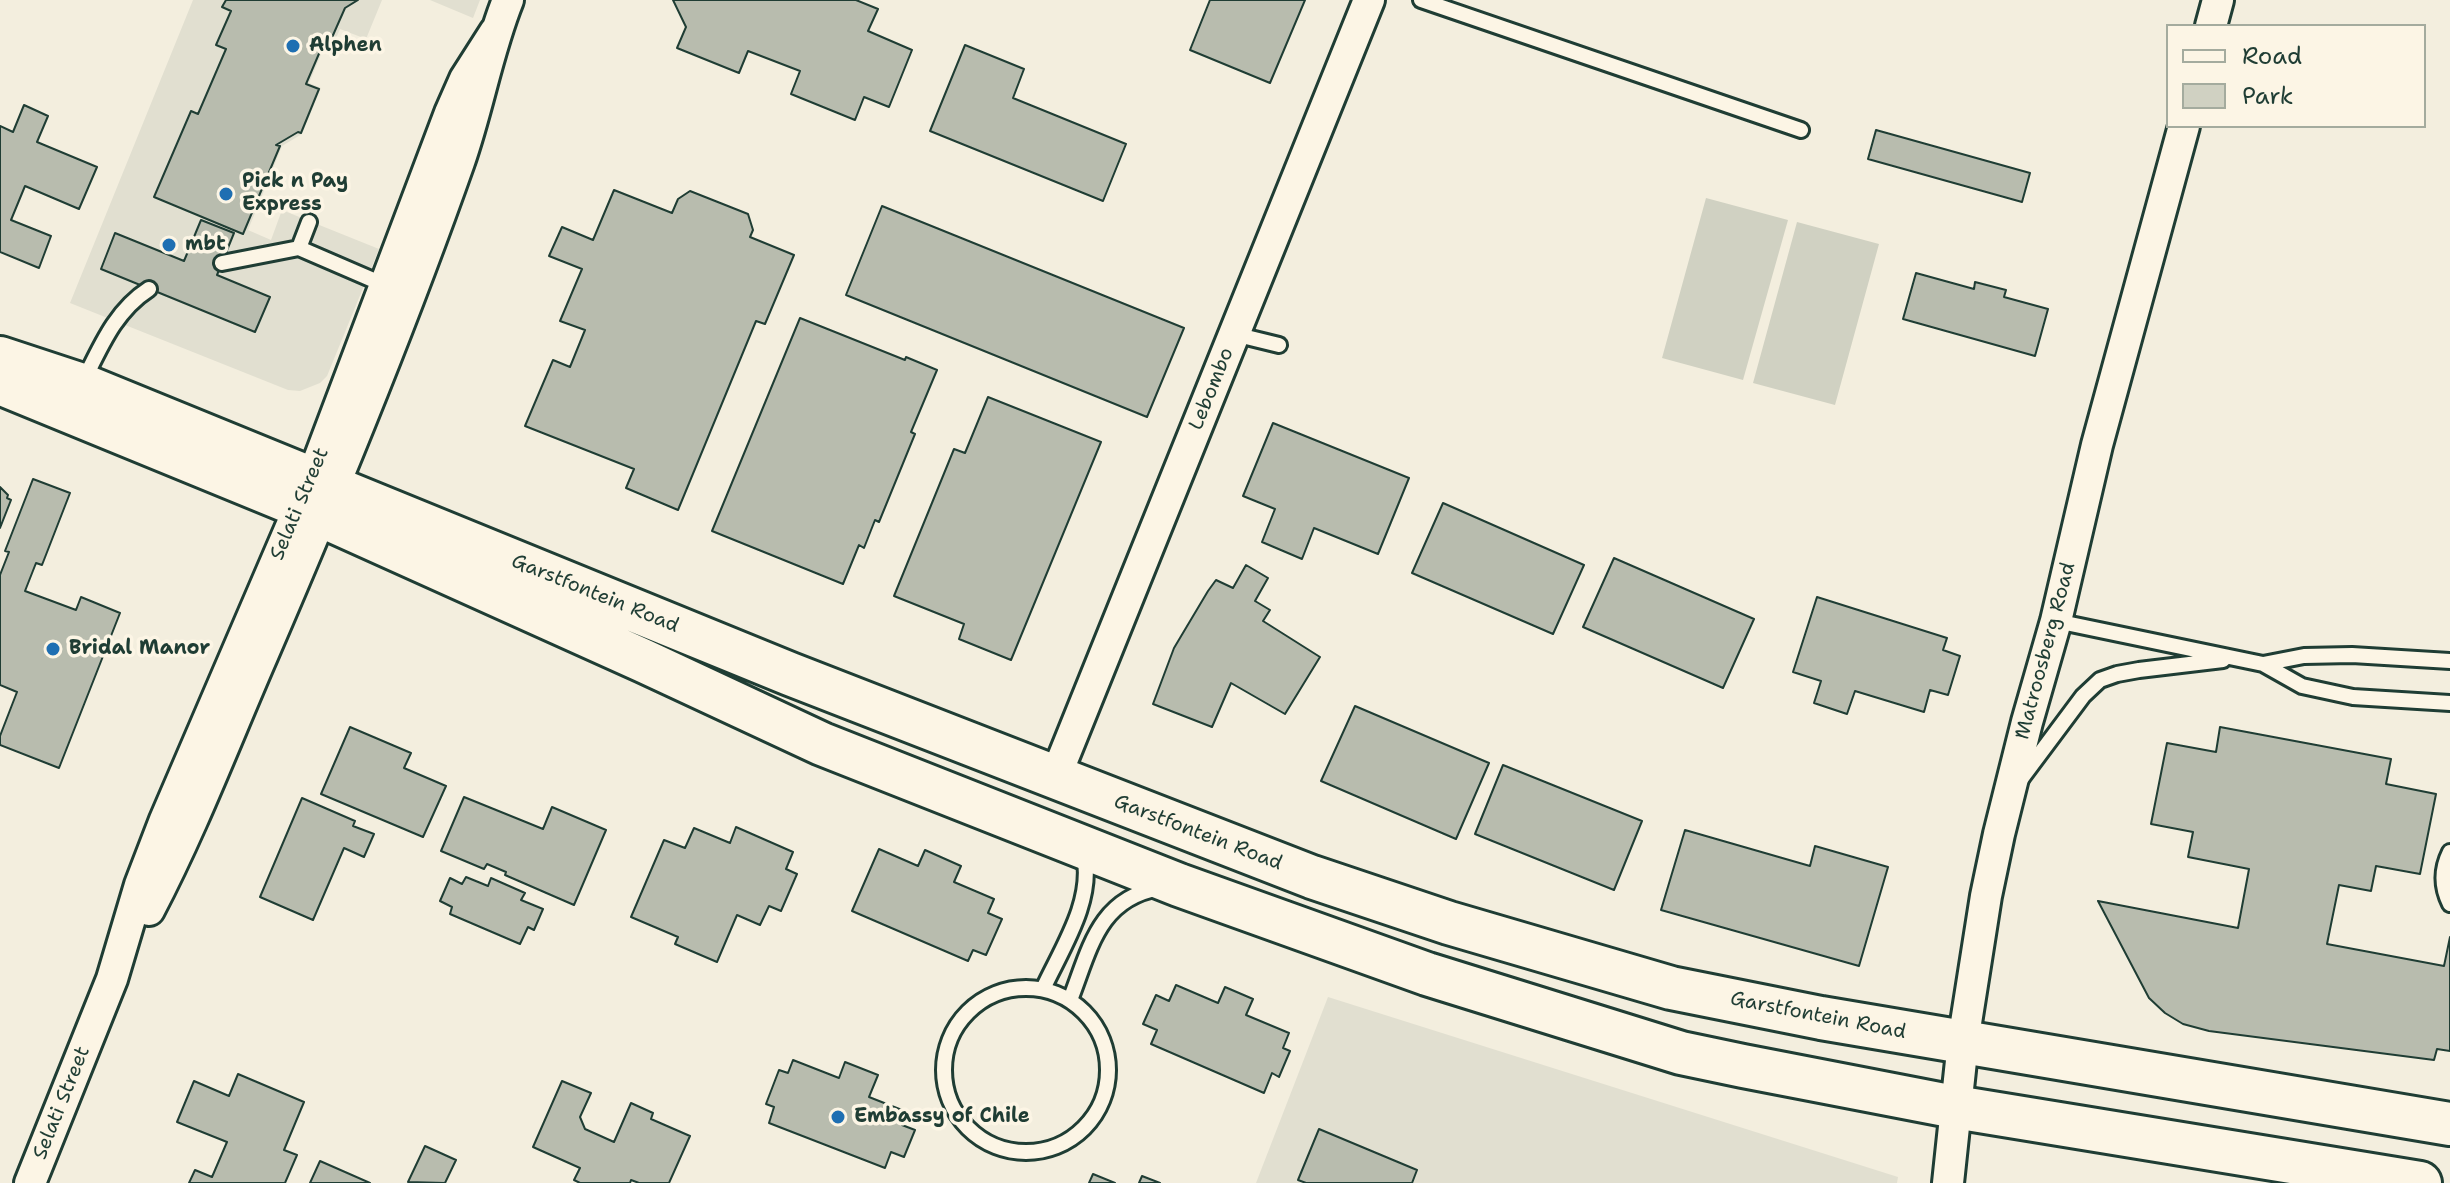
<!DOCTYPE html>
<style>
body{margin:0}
#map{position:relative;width:2450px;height:1183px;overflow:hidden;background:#f3eede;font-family:"Shantell Sans",sans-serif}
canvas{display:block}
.legend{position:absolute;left:2166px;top:24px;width:260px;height:104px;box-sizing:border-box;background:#fcf5e5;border:2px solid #a4ab9e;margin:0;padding:10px 14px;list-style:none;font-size:24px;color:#1f3d34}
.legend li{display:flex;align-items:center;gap:16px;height:40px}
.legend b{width:40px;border:2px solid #a4ab9e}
</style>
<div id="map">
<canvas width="2450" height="1183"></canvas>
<ul class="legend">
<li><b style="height:10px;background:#fcf5e5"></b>Road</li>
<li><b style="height:22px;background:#d0d1c2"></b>Park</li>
</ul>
</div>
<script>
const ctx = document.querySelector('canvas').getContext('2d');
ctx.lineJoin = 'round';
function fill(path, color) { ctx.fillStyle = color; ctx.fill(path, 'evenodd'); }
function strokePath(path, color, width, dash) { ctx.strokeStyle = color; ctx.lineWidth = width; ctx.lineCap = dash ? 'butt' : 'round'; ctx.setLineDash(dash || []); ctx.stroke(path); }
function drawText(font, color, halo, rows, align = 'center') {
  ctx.font = font + ' "Shantell Sans",sans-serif'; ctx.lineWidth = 7; ctx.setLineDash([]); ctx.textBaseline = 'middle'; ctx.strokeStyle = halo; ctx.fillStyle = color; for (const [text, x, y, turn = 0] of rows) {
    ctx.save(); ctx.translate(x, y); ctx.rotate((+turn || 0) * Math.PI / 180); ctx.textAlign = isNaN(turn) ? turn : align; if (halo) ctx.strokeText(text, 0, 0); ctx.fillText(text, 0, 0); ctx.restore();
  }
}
const built = new Path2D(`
 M193,0H382L366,39L340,29L329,54L322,52L309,83L321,88L302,134L282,146L248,230L271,240L282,210L379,249L327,376L320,383L300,391L288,390L70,303Z
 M430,0H480L473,18Z
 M1328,997L1898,1177L1897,1183H1256Z`);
const green = new Path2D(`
 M1706,198L1788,220L1743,380L1662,358Z
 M1797,222L1879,244L1835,405L1753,383Z`);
const building = new Path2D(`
 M226,0H358L345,8L326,51L321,49L306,84L319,89L301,133L298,132L276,145L280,146L243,234L154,197L191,111L198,114L226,49L216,45L231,11L222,7Z
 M673,0H856L878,9L868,31L912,50L889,107L864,97L855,120L791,94L800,71L748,51L739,73L677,48L686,27Z
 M1210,0H1305L1270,83L1190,50Z
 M965,45L1024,69L1013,98L1126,144L1103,201L930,131Z
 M24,105L48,116L37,142L97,167L79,209L25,186L11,220L51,236L39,268L0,252V126L13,132Z
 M1876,130L2030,173L2022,202L1868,159Z
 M614,190L672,213L678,199L690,191L748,214L753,230L750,237L794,255L765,324L756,321L678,510L626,488L634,469L525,426L553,360L570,367L585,330L560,321L582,269L549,256L562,227L593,240Z
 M882,206L1184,328L1147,417L846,295Z
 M201,220L234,233L217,275L270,297L255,332L101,269L115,233L184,261Z
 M1916,273L1974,289L1975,282L2006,290L2004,297L2048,309L2035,356L1903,319Z
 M800,318L905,360L906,357L937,370L911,432L915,434L879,522L875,520L864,548L859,545L843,584L712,531Z
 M988,397L1101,442L1011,660L959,639L964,624L894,596L954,449L965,453Z
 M1273,423L1409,478L1378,554L1314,528L1302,559L1262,542L1275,509L1243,496Z
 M33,479L70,493L42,565L36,563L25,591L76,610L81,597L120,613L59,768L0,745V736L17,692L0,685V575L9,552L5,551Z
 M0,487L8,495L7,498L11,500L0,528Z
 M1443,503L1584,565L1553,634L1412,573Z
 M1614,558L1754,619L1723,688L1583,627Z
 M1246,565L1268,578L1255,601L1270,610L1263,621L1320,657L1285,714L1231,683L1212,727L1153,704L1174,648L1208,591L1216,580L1233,588Z
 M1817,597L1947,638L1943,650L1960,656L1948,695L1930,690L1924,712L1855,691L1847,714L1814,703L1821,681L1793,672Z
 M1355,706L1489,763L1456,839L1321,781Z
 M350,727L411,753L404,768L446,786L423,837L321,794Z
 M2220,727L2391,759L2386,784L2436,794L2420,874L2376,866L2371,891L2339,885L2327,944L2444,966L2450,937V1051L2437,1049L2434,1060L2209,1031L2183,1024L2165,1013L2149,998L2098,901L2238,928L2249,869L2188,857L2193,832L2151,824L2167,743L2216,752Z
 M1503,765L1642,821L1614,890L1475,834Z
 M464,797L543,829L552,807L606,830L574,905L505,875L506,872L487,864L484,869L441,851Z
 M302,798L355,821L353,826L374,834L364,857L344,848L313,920L260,897Z
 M736,827L793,852L786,869L797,874L781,911L769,906L760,925L737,915L717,962L675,944L678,937L631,917L664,840L685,848L694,828L730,843Z
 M1685,830L1810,866L1815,846L1888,867L1859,966L1661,910Z
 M879,849L918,866L925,850L961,866L954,882L994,899L988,913L1002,919L986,955L973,950L968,961L852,911Z
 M466,877L488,886L491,878L525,893L521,900L543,909L534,930L528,927L520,944L450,914L452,907L440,901L450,878L462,884Z
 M1176,985L1218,1003L1225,987L1253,999L1246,1015L1289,1033L1283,1048L1290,1051L1279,1077L1272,1073L1264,1093L1151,1044L1157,1030L1143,1024L1156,995L1169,1001Z
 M793,1060L839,1078L845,1062L878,1075L869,1097L907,1112L902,1125L915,1130L904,1157L891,1152L885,1168L769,1123L774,1107L766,1104L779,1070L788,1073Z
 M238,1074L304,1102L284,1150L297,1155L285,1183H189L195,1170L212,1177L227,1142L177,1122L194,1081L229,1096Z
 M562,1081L591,1093L580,1117L585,1129L614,1142L631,1103L653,1113L651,1119L690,1136L669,1183H639L631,1180L630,1183H580L574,1180L580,1168L533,1147Z
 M1319,1129L1417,1170L1412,1183H1306L1298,1180Z
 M425,1146L456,1160L445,1183L408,1182Z
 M320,1161L370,1183H310Z
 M1093,1174L1115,1183H1089Z
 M1142,1176L1160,1183H1139Z`);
const service = new Path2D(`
 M1421,0L1801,130
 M299,248L387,286
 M222,263L299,248L309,222
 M1234,334L1279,345
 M83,382C101,346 115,311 149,289
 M2056,621L2263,664L2302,686L2353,697L2450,703
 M2263,664L2304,656L2352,655L2450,661
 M2021,779L2083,696L2100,680L2117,674L2139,670L2223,660
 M2450,852C2441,870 2441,886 2450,904
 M944 1070a82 82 0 1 1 164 0a82 82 0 1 1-164 0Z
 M1043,989C1062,948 1094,901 1084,855
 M1070,1000C1090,949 1098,899 1159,888`);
const minor = new Path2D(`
 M2211,26L2218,0
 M1055,778L1369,0
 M149,910C192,828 225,741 262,656C332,494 400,329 459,162C478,108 487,52 508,0
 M30,1183L112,979L140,885L165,820L312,478L450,113L465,79L495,32
 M1948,1183L1963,1042L1986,896L1999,834L2027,722L2056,621L2097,445L2184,126`);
const secondary = new Path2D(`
 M0,358L82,385L790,674L1312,877L1449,923L1671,988L1821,1018L2450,1124
 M0,383L300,506L644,661L822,744L1179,885L1427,974L1681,1053L1743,1066L1955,1107L2420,1183`);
const markers = [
 [293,46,8,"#1f6fb2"],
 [226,194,8,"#1f6fb2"],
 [169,245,8,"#1f6fb2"],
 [53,649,8,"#1f6fb2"],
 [838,1117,8,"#1f6fb2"]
];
const poiNames = [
 ["Alphen",309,46],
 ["Pick n Pay",242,182],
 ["Express",242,205],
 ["mbt",185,245],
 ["Bridal Manor",69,649],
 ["Embassy of Chile",854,1117]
];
const streetNames = [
 ["Lebombo",1212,389,-68],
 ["Selati Street",300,504,-67],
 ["Garstfontein Road",595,594,22],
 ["Matroosberg Road",2046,651,-75],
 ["Garstfontein Road",1198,833,21],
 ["Garstfontein Road",1818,1016,11],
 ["Selati Street",62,1103,-68]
];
fill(built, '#e1dfd0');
fill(green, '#d0d1c2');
fill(building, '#b8bcae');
strokePath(building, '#1f3d34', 2);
strokePath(service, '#1f3d34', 20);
strokePath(minor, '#1f3d34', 36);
strokePath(secondary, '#1f3d34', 48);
strokePath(service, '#fcf5e5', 14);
strokePath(minor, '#fcf5e5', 30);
strokePath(secondary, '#fcf5e5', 42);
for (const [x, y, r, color] of markers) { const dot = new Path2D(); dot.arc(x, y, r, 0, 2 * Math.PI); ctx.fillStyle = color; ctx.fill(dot); strokePath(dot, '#fcf5e5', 3); }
drawText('bold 20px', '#1f3d34', '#fcf5e5', poiNames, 'left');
drawText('20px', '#1f3d34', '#fcf5e5', streetNames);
</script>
